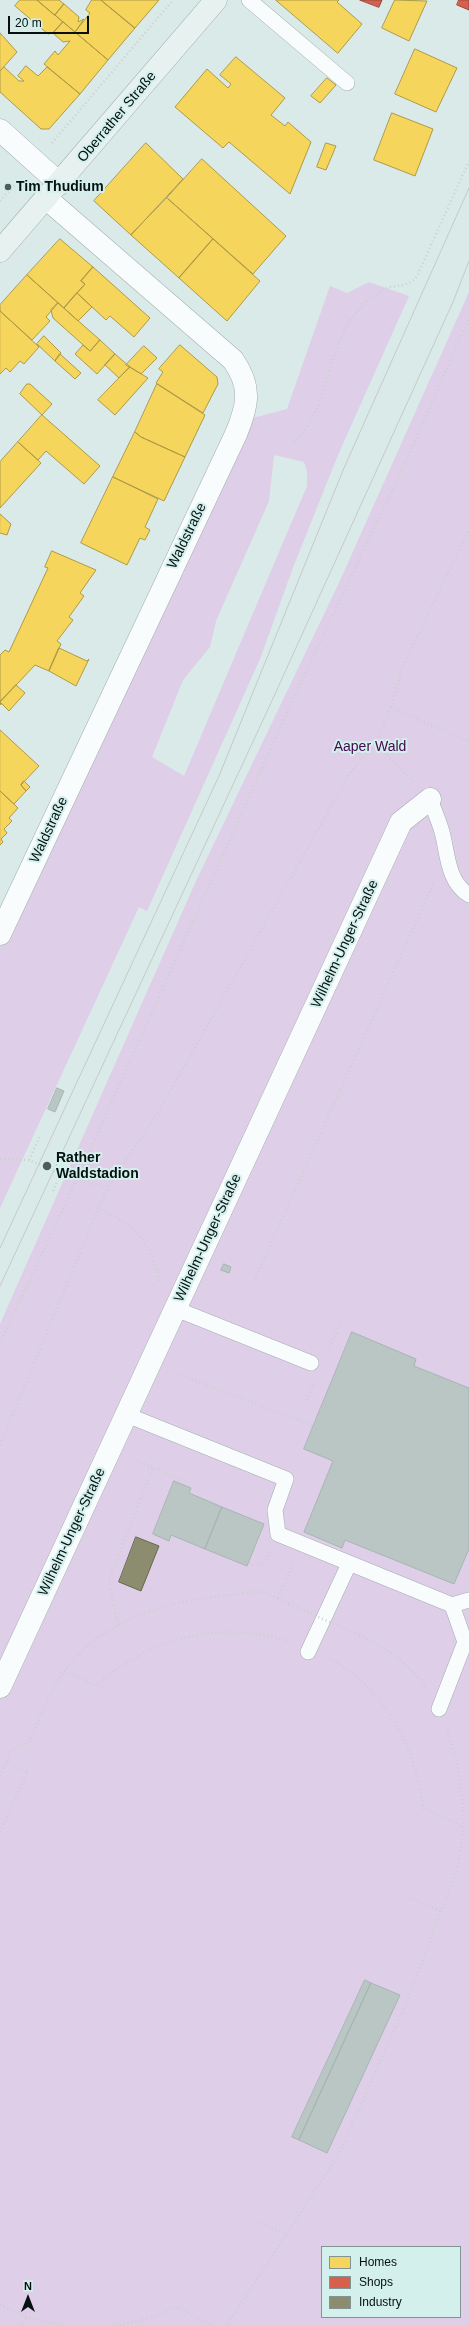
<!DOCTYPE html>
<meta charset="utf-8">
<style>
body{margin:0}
#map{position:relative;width:469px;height:2326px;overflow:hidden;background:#d9eae8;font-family:Helvetica,sans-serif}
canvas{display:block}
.legend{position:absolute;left:321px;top:2246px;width:140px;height:72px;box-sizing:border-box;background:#d3f0ed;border:1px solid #819694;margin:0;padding:5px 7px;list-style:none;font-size:12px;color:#06100f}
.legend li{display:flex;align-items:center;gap:8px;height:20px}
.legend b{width:20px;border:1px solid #819694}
.north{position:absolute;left:8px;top:2278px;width:40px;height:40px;-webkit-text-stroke:3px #d3f0ed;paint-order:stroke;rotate:0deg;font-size:11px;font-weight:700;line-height:16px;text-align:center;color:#06100f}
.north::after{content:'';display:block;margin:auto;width:14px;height:18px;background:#06100f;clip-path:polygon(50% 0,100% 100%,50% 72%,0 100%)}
.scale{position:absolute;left:8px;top:16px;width:81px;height:18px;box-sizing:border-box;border:2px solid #06100f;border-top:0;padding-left:5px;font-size:12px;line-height:14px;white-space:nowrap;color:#06100f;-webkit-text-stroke:3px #d3f0ed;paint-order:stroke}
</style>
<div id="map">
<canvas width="469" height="2326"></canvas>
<ul class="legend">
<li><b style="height:11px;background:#f6d55c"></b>Homes</li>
<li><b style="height:11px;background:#d6604d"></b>Shops</li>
<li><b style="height:11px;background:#8c8c6e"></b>Industry</li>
</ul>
<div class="north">N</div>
<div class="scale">20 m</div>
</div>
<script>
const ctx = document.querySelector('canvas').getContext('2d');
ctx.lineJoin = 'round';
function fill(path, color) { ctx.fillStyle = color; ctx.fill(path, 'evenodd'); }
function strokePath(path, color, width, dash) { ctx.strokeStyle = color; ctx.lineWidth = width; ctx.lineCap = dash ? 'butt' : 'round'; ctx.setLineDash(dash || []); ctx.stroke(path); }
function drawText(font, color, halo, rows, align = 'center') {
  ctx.font = font + ' Helvetica,sans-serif'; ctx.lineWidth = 4; ctx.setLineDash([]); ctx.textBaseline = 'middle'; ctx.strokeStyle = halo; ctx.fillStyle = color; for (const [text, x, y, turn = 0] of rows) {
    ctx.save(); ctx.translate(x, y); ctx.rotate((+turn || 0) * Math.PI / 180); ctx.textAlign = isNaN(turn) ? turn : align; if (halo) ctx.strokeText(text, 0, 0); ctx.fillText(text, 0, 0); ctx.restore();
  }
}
const green = new Path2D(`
 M369,282L409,296L338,455L294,565L260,659L147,911L139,907L0,1208V947L245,420L287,409L330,286L347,293ZM274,455L304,462L307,472V486L184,776L152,757L183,680L210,647L216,621L269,501Z
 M469,292V2326H0V1324L196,881L338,585ZM322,2247H460V2317H322Z`);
const homes = new Path2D(`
 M20,0H37L63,22L53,33L48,34L15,6Z
 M37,0H59L64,4L55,15Z
 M92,0H101L135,28L108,60L75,32L90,13L86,10Z
 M101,0H159L135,28Z
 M276,0H339L337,2L362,24L338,53Z
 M395,0L427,1L409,41L382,28Z
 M64,4L79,17L78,22L84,19L75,32L55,15Z
 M63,22L108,60L80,94L44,64L55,51L58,55L70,41L63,42L53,33Z
 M0,33L17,52L0,71Z
 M415,49L457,68L436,112L395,94Z
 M236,57L285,98L271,115L285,126L288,122L311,142L290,194L229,142L223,148L175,107L207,69L228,88L231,84L220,75Z
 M26,66L38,76L47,67L80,94L49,129H41L0,92V71L4,67L19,81H24L18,76Z
 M327,78L336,85L320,103L311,96Z
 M392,113L433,129L415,176L374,160Z
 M146,143L183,179L131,235L94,201Z
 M326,143L336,146L326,170L317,167Z
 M202,159L286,236L253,274L167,198Z
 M167,198L213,239L179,278L131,235Z
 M60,239L93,267L81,281L85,284L64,308L27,275Z
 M213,239L260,281L227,321L179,278Z
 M93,267L150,318L134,337L110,316L106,320L77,293L85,284L81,281Z
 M27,275L58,303L46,317L50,321L32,340L0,311V305Z
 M77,293L92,307L78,321L64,308Z
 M58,303L100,340L90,351L53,318L51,310Z
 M0,311L39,347L24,364L20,361L10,372L6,368L0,374Z
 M44,336L61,353L55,361L37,344Z
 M100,340L115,354L97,374L75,354L83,345L90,351Z
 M180,345L217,377L218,384L203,413L156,383L163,372L159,369Z
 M144,346L157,358L141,374L126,365Z
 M60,354L81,373L75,379L55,361Z
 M115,354L130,367L119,378L105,365Z
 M130,367L148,378L115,415L98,400Z
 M27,384H30L52,404L42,415L20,394Z
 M157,384L205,415L185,457L141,437L135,432Z
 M42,415L100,466L84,484L46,451L38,460L18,442Z
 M135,432L141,437L185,457L164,501L113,477Z
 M18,442L41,463L0,508V462Z
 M113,477L158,499L145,527L150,530L145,540L140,538L127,565L81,543Z
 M0,514L11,524L7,535L0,533Z
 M52,551L96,570L80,593L84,596L69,617L73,620L57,641L61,644L49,671L35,665L0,702L1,705L0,704V655L5,650L9,652L48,568L45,567Z
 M59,648L87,661L89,659L76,686L49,671Z
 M16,685L25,693L9,711L0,702Z
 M0,730L39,766L21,785L26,791L14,804L0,791Z
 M24,781L30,787L26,791L21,785Z
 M0,791L18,808L9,818L12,821L4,829L7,833L1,839L3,842L0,845Z`);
const shops = new Path2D(`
 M360,0H382L379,7Z
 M459,0H469V10L457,5Z`);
const industry = new Path2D(`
 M136,1537L159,1546L141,1591L119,1582Z`);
const building = new Path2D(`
 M57,1088L64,1091L55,1112L48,1109Z
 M224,1264L231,1267L229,1273L221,1270Z
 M352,1332L416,1359L414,1366L469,1388V1549L454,1584L345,1540L342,1548L304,1532L333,1461L304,1449Z
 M174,1481L191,1488L189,1493L222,1507L205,1549L171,1535L169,1541L153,1534Z
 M222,1507L264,1524L247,1566L205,1549Z
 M365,1980L371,1983L299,2140L292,2137Z
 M371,1983L400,1995L327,2153L299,2140Z`);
const path = new Path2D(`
 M52,143L173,0
 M0,201L19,180
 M294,442C328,409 324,366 347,326C355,313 370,295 384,289C396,284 409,288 417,276L469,161
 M391,707L469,742
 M413,782L376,744L391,707L402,668L469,530
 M0,1159L29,1160L60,1174L107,1188
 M29,1160L40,1136
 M53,1191L60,1174
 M97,1208C138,1226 148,1239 160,1282
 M255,1279L433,884
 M0,1343L77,1179L299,686L406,461L469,318
 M328,1351L342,1319
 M173,1372L314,1426
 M307,1400L314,1384
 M0,1445L107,1188L159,1111L351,771L376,744
 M133,1459L185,1481
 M249,1563L254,1565L264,1564L269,1552
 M278,1598L293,1564
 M118,1625L109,1580L153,1467
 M359,1635C387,1648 407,1662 425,1687
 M329,1658C384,1688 416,1747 423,1808L464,1827
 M65,1671L96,1686C150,1637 219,1620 289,1641
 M0,1776L12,1749L29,1743C42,1713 53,1681 76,1657C114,1616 176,1600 231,1595C239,1594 249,1592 258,1592C269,1593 280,1599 289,1604
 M0,1832L28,1772L6,1762
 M410,1898L441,1911
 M261,2223L287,2235
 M0,2305L26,2317L65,2326
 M22,2326L26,2317
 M116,2326L156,2316L176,2307L214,2326
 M226,2326L338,2156L408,1999L458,1866L464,1827L463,1805L457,1762L447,1728`);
const service = new Path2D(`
 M249,0L347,83
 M430,799C434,810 439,821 442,832C448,854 447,881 469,895
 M176,1309L311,1363
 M127,1415L286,1479L275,1510L278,1534L452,1605L469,1600
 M308,1652L349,1564
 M439,1709L465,1642L452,1605`);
const minor = new Path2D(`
 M0,130L60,184
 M0,934L236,434C248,405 252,387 233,360L47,199
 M0,1687L401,822L430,799`);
const secondary = new Path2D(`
 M0,251L216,0`);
const tram = new Path2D(`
 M0,1248L219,776L344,468L469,188
 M0,1286L270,705L453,302L469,261`);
const pathBridge = new Path2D(`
 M289,1604L359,1635`);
const markers = [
 [8,187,4,"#505c5b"],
 [47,1166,5,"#505c5b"]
];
const streetNames = [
 ["Oberrather Straße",117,117,-50],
 ["Waldstraße",187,536,-64],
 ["Waldstraße",49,830,-65],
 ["Wilhelm-Unger-Straße",345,944,-65],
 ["Wilhelm-Unger-Straße",208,1238,-65],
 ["Wilhelm-Unger-Straße",72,1532,-65]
];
const poiNames = [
 ["Tim Thudium",16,187],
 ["Rather",56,1158],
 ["Waldstadion",56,1174]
];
const parkNames = [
 ["Aaper Wald",370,747]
];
fill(green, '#decee8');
fill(homes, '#f6d55c');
strokePath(homes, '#ae9a45', 1);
fill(shops, '#d6604d');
strokePath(shops, '#98483a', 1);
fill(industry, '#8c8c6e');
strokePath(industry, '#646752', 1);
fill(building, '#b9c6c4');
strokePath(building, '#a8b5b3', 1);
strokePath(service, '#a2afad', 16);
strokePath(minor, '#a2afad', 23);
strokePath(secondary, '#a2afad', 23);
strokePath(path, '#ccd0d0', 2.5, [1, 3]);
strokePath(service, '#f9fcfc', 15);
strokePath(minor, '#f9fcfc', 22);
strokePath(secondary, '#e7f2f0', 22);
strokePath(tram, '#c5cac9', 1);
strokePath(pathBridge, '#ccd0d0', 2.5, [1, 3]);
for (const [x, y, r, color] of markers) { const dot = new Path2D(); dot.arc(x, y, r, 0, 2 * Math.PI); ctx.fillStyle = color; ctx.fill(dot); strokePath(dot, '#d3f0ed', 1.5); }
drawText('14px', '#06100f', '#d3f0ed', streetNames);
drawText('bold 14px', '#06100f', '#d3f0ed', poiNames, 'left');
drawText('14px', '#45074e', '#d3f0ed', parkNames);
</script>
